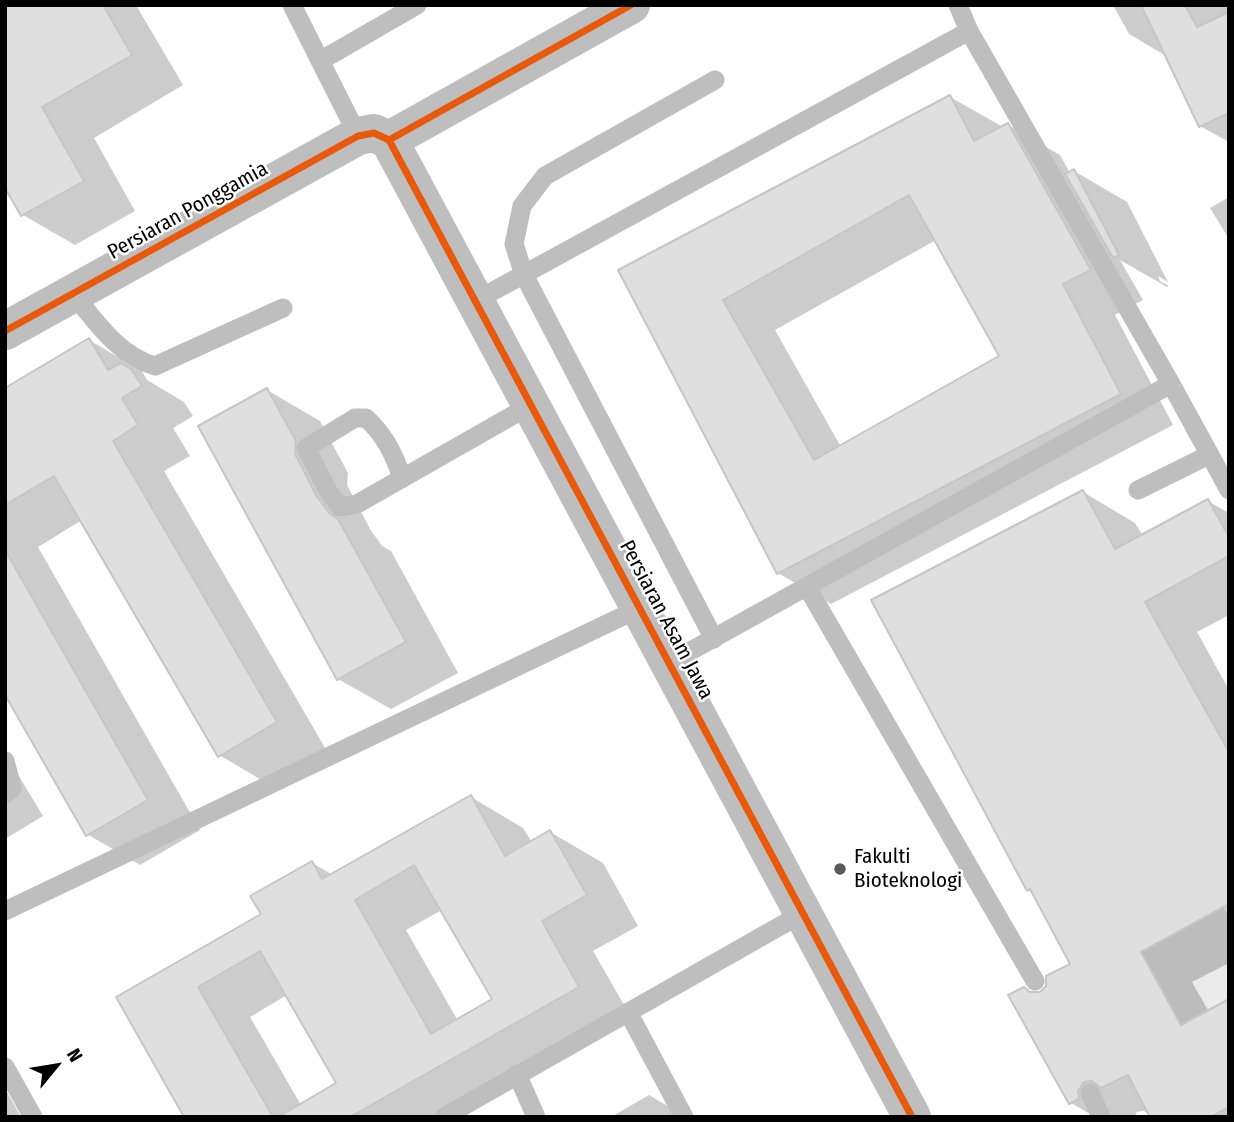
<!DOCTYPE html>
<style>
body{margin:0}
#map{position:relative;width:1234px;height:1122px;overflow:hidden;background:#fff;font-family:"Fira Sans Condensed",sans-serif}
canvas{display:block}
.frame{position:absolute;inset:0;border:7px solid #000;pointer-events:none}
.north{position:absolute;left:21px;top:1031px;width:70px;height:70px;-webkit-text-stroke:5px #fff;paint-order:stroke;rotate:60deg;font-size:19px;font-weight:700;line-height:28px;text-align:center;color:#000}
.north::after{content:'';display:block;margin:auto;width:24px;height:32px;background:#000;clip-path:polygon(50% 0,100% 100%,50% 72%,0 100%)}
</style>
<div id="map">
<canvas width="1234" height="1122"></canvas>
<div class="frame"></div>
<div class="north">N</div>
</div>
<script>
const ctx = document.querySelector('canvas').getContext('2d');
ctx.lineJoin = 'round';
function fill(path, color) { ctx.fillStyle = color; ctx.fill(path, 'evenodd'); }
function strokePath(path, color, width, dash) { ctx.strokeStyle = color; ctx.lineWidth = width; ctx.lineCap = dash ? 'butt' : 'round'; ctx.setLineDash(dash || []); ctx.stroke(path); }
function drawText(font, color, halo, rows, align = 'center') {
  ctx.font = font + ' "Fira Sans Condensed",sans-serif'; ctx.lineWidth = 5; ctx.setLineDash([]); ctx.textBaseline = 'middle'; ctx.strokeStyle = halo; ctx.fillStyle = color; for (const [text, x, y, turn = 0] of rows) {
    ctx.save(); ctx.translate(x, y); ctx.rotate((+turn || 0) * Math.PI / 180); ctx.textAlign = isNaN(turn) ? turn : align; if (halo) ctx.strokeText(text, 0, 0); ctx.fillText(text, 0, 0); ctx.restore();
  }
}
const green = new Path2D(`
 M1223,907L1229,917V999L1181,1025L1141,952Z`);
const shadow = new Path2D(`
 M5,5H136L183,85L94,138L135,211L75,245L23,215L9,191L5,189Z
 M1113,5H1229V142L1200,126L1168,57L1129,34Z
 M950,97L1003,127L1008,125L1060,155L1070,173L1074,171L1127,202L1168,282L1158,276L1160,281L1169,286L1167,287L1120,260L1143,300L1115,315L1173,425L831,604L778,573L620,271ZM936,240L1001,357L841,447L775,330Z
 M1229,197V239L1210,208Z
 M89,340L142,371L147,380L184,402L193,416L173,428L190,456L164,471L328,753L272,786L219,755L82,520L38,547L200,830L140,865L87,834L5,692V390Z
 M267,390L320,421L348,473L347,485L370,529L382,546L391,551L458,673L391,709L338,679Z
 M1083,492L1135,523L1143,536L1208,501L1229,513V615L1197,632L1229,690V963L1192,982L1209,1012L1229,1001V1117H1152L1144,1111L1137,1112L1134,1117H1095L1071,1103L1032,994H1041L1072,965L1035,894L1028,890Z
 M5,753L43,816L5,839Z
 M471,797L523,828L532,842L550,832L603,863L638,926L593,951L631,1017L455,1117H186L118,997L263,915L312,863L333,875ZM442,910L494,1000L458,1021L406,930ZM287,995L338,1084L301,1105L250,1017Z
 M5,1088L21,1117H5Z
 M649,1095L686,1117H611Z`);
const building = new Path2D(`
 M5,5H103L132,55L42,107L84,181L21,216L5,188Z
 M1141,5H1185L1197,27L1229,12V113L1199,127Z
 M950,95L974,141L1008,123L1091,270L1063,284L1121,394L777,574L618,270ZM909,195L999,356L814,460L723,300Z
 M1074,169L1119,255L1113,258L1065,174Z
 M89,338L108,370L121,363L131,369L142,386L122,398L138,425L113,441L277,722L218,757L54,476L5,505V388Z
 M267,388L296,441L295,454L317,497L330,514L338,519L406,642L337,680L198,426Z
 M1083,490L1115,549L1208,499L1229,537V556L1145,602L1229,752V904L1141,952L1181,1025L1229,999V1107L1211,1117H1150L1128,1075L1101,1088L1092,1081L1084,1082L1078,1091L1079,1099L1069,1104L1008,995L1024,987L1030,992H1040L1046,986V976L1070,964L1030,889L1027,891L871,600Z
 M5,550L148,800L86,836L5,695Z
 M471,795L505,856L550,830L587,895L542,921L579,987L350,1117H278L336,1083L260,951L198,987L273,1117H184L116,997L261,914L250,896L312,861L322,879ZM414,865L492,999L431,1034L355,900Z`);
const service = new Path2D(`
 M292,5L358,136
 M958,5L969,31L1171,384L1229,490
 M320,61L417,5
 M73,294C97,323 118,355 155,366L283,308
 M475,301L969,31
 M402,479C395,455 385,435 366,418H355L306,448L328,491L340,507L357,504L531,405
 M1138,490L1209,455
 M807,587L1035,981
 M714,639L524,275L514,244L522,206L545,176L715,80
 M669,663L1171,384
 M5,761L12,788L5,794
 M5,911L640,608
 M628,1012L684,1117
 M5,1067L33,1117
 M517,1074L536,1117
 M1090,1093L1101,1117
 M444,1117L803,913`);
const minor = new Path2D(`
 M389,140L631,5`);
const tertiary = new Path2D(`
 M5,331L358,136L374,133L389,140L912,1117`);
const cycleway = new Path2D(`
 M389,140L912,1117
 M389,140L631,5
 M5,331L358,136L374,133L389,140`);
const markers = [
 [840,869,7,"#595959"]
];
const streetNames = [
 ["Persiaran Ponggamia",188,211,-29],
 ["Persiaran Asam Jawa",666,620,62]
];
const poiNames = [
 ["Fakulti",854,857],
 ["Bioteknologi",854,881]
];
fill(green, '#ebebeb');
fill(shadow, '#0003');
fill(building, '#dfdfdf');
strokePath(building, '#c6c6c6', 2);
strokePath(service, '#bebebe', 19);
strokePath(minor, '#bebebe', 38);
strokePath(tertiary, '#bebebe', 38);
strokePath(cycleway, '#e8590c', 7);
for (const [x, y, r, color] of markers) { const dot = new Path2D(); dot.arc(x, y, r, 0, 2 * Math.PI); ctx.fillStyle = color; ctx.fill(dot); strokePath(dot, '#fff', 2.5); }
drawText('21px', '#000', '#fff', streetNames);
drawText('21px', '#000', '#fff', poiNames, 'left');
</script>
